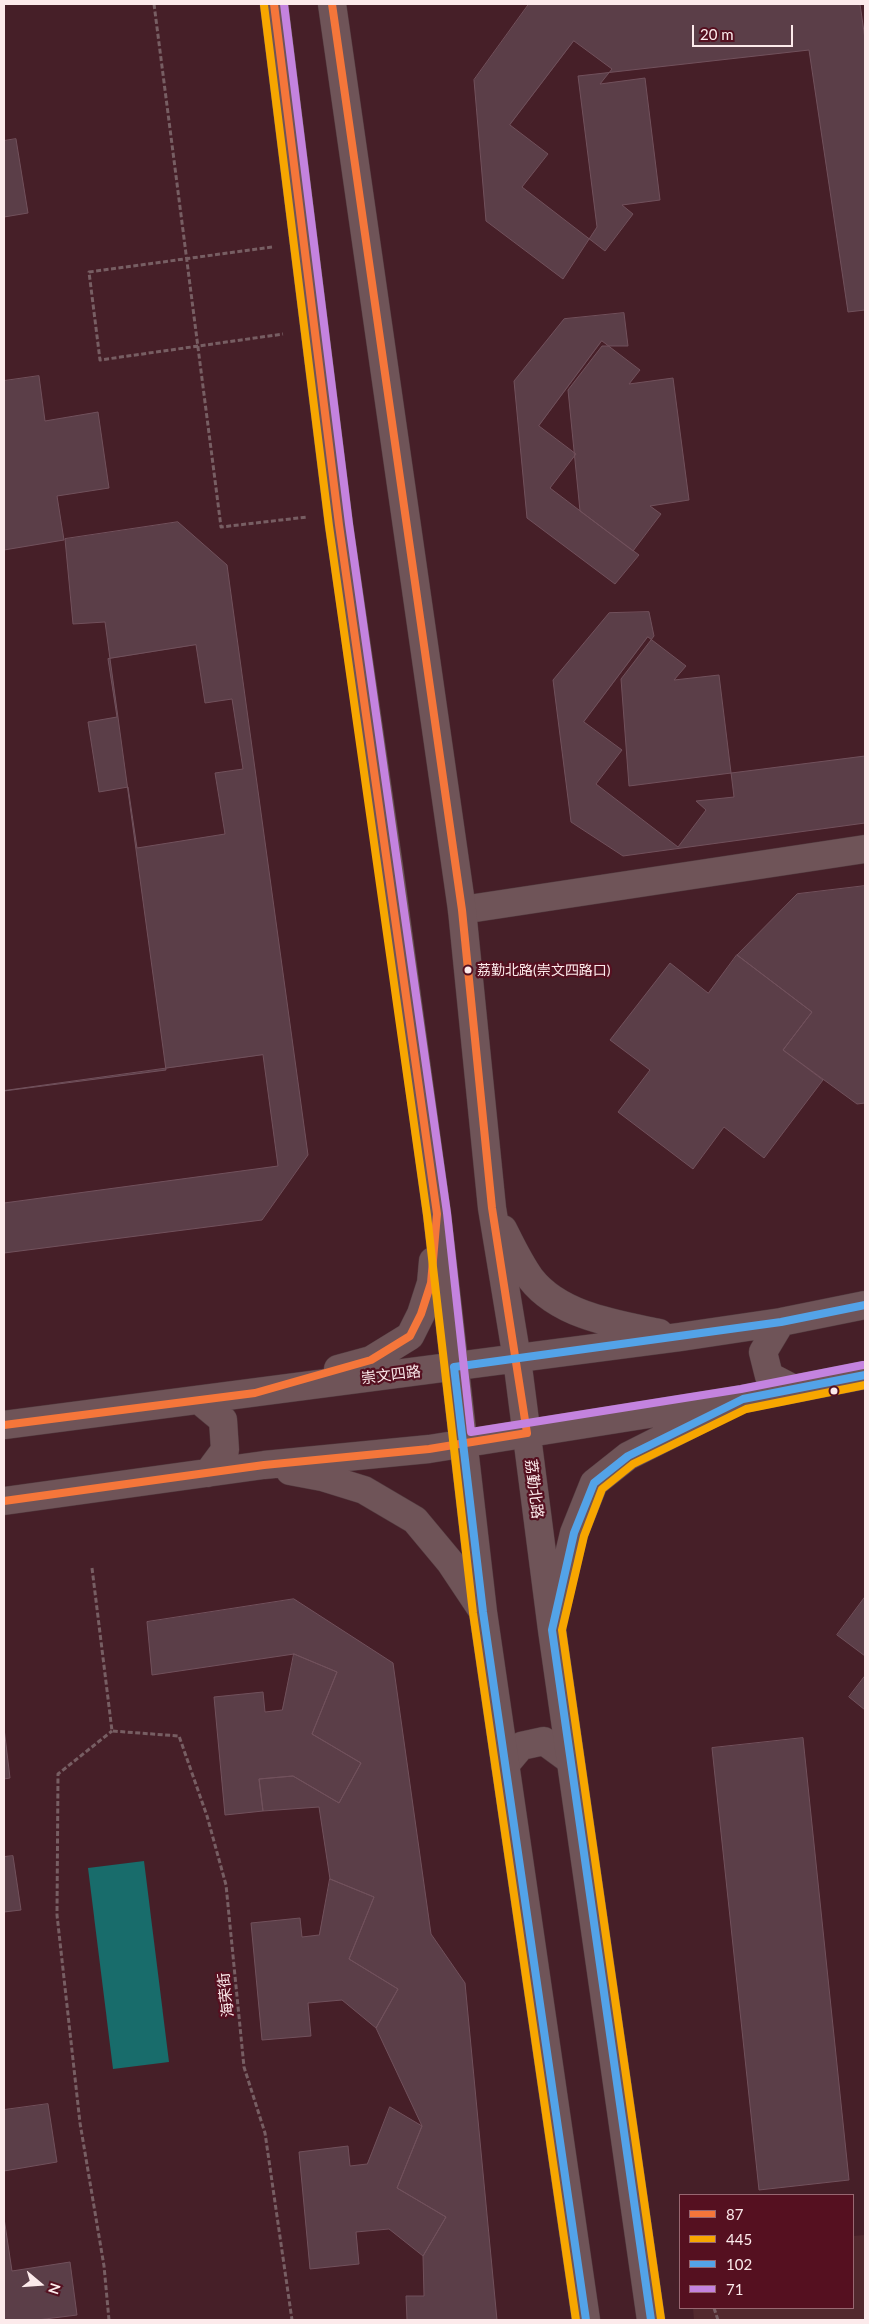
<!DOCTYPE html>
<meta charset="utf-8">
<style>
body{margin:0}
#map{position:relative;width:869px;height:2324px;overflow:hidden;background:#461f28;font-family:Lato,sans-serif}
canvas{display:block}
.frame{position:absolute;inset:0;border:5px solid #fceaeb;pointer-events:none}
.legend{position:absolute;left:679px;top:2194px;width:175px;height:115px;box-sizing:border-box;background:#551020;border:1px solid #986771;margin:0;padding:6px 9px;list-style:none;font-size:15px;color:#fceaeb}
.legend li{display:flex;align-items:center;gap:10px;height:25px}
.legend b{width:25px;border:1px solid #986771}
.north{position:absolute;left:15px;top:2259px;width:50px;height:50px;-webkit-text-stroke:4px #551020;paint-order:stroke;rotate:108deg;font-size:14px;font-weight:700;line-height:20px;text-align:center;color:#fceaeb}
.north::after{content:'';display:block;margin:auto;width:18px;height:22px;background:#fceaeb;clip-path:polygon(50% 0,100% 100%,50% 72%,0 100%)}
.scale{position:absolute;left:692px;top:25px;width:101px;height:22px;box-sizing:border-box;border:2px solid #fceaeb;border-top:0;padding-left:6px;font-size:15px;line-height:18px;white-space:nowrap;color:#fceaeb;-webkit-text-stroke:4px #551020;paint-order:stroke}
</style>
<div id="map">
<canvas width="869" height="2324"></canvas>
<div class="frame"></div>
<ul class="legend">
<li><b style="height:6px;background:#f5763a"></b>87</li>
<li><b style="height:6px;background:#f7a600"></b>445</li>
<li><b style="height:6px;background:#53a3e8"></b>102</li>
<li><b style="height:6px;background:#c483df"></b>71</li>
</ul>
<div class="north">N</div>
<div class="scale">20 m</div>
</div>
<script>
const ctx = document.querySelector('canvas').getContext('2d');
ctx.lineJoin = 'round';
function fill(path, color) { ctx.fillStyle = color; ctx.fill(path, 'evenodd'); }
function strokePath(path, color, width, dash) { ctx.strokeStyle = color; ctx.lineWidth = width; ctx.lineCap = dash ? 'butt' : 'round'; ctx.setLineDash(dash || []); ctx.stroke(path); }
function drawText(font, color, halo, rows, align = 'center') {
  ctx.font = font + ' Lato,"Noto Sans SC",sans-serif'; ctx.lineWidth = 4.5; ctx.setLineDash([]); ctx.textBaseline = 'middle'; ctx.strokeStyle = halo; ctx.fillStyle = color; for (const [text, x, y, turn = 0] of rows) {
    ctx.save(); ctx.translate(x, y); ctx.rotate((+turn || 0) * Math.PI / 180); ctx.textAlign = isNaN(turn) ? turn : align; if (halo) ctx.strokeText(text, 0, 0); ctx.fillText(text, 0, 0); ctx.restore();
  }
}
const green = new Path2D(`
 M865,2235V2320H694L693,2308H853V2236Z`);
const water = new Path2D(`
 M144,1861L169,2062L113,2069L88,1868Z`);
const building = new Path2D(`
 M529,4H860L865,39V310L848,312L809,50L578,76L597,227L563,279L486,221L474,80Z
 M574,41L612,69L600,84L645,78L660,200L622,205L633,214L605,251L522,187L548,154L510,125Z
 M16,139L28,213L4,217V141Z
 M624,313L628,346H602L568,390L580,511L639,555L615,584L527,518L514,381L564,319Z
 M602,341L640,370L629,384L673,378L689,500L650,506L661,514L633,551L550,488L576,454L539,426Z
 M39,376L45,421L98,412L109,488L57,496L64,540L4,550V381Z
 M178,522L227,565L308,1155L262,1220L4,1253V1091L166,1070L105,622L73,624L65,539Z
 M649,612L654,636L621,679L629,786L865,756V823L623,856L571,822L553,680L609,613Z
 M648,637L686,666L674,680L719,675L734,797L696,801L706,810L678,847L596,784L622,750L584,722Z
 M196,645L205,703L232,699L243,769L215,773L225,834L137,848L128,787L99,792L88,722L117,717L108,659Z
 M865,886V1103L857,1104L783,1050L812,1012L737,955L797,894Z
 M737,955L812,1012L783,1050L823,1080L764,1158L724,1127L693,1169L618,1112L650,1070L610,1040L670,963L708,993Z
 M263,1055L278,1166L4,1203V1091Z
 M865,1597V1656L837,1635Z
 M294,1599L393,1663L431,1934L465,1983L497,2320H407L406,2296H424L423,2256L446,2217L397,2188L422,2126L376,2028L398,1989L349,1959L374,1897L330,1879L319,1807L263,1811L259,1779L293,1776L339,1803L361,1763L312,1734L337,1672L294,1654L152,1675L147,1622Z
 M294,1654L337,1672L312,1734L361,1763L339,1803L293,1776L259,1779L263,1811L225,1815L214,1697L263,1692L265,1712L282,1710Z
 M865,1676V1710L849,1697Z
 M4,1728L10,1778L4,1779Z
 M803,1738L849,2180L759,2190L712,1748Z
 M13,1856L21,1910L4,1912V1857Z
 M330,1879L374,1897L349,1959L398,1989L376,2028L342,2000L308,2003L311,2036L262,2040L251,1923L300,1918L302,1937L319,1935Z
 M48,2104L57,2162L4,2171V2110Z
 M390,2107L422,2126L397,2188L446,2217L423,2256L389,2229L356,2232L359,2264L310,2269L299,2152L348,2146L350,2166L367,2164Z
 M4,2218L12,2271L70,2262L77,2315L37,2320H4Z`);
const path = new Path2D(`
 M154,4L221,527L307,517
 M272,247L89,272L100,360L283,334
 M92,1568L112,1731L179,1736L207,1816L226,1885L244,2067L265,2133L292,2320
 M714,2308L718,2320
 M109,2320L104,2266L80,2123L57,1915L58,1774L112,1731`);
const minor = new Path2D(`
 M462,910L865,849`);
const tertiary = new Path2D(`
 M505,1765L521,1746L544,1741L570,1760`);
const secondary = new Path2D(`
 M274,4L339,525L389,867L437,1214L483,1612L586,2320
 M332,4L462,910L492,1208L517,1359L552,1630L651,2320
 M503,1229C511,1245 520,1264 531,1279C560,1316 616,1324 659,1333
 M781,1322L763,1352L769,1376L794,1389
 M338,1369L371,1360L410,1336L421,1314L431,1283L433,1261
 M199,1400L223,1420L225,1450L208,1473
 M4,1425L680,1337L781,1322L865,1305
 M290,1471L322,1477L364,1490L415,1520L450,1562L480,1607
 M4,1501L264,1465L429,1449L743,1399L865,1375
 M556,1609L574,1533L594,1483L628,1456L717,1411`);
const bus1 = new Path2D(`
 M4,1425L255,1393L371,1360L410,1336L421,1314L431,1283L437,1214L339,525L274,4
 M4,1501L264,1465L429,1449L527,1433L492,1208L462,910L332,4`);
const bus2 = new Path2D(`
 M264,5L329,526L427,1215L473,1613L576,2320
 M661,2319L562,1630L584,1536L602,1489L633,1464L746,1409L865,1385`);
const bus3 = new Path2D(`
 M586,2320L483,1612L454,1367L781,1322L865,1305
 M651,2320L552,1630L574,1533L594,1483L628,1456L743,1399L865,1375`);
const bus4 = new Path2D(`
 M284,4L349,524L447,1213L471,1432L741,1389L863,1365`);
const markers = [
 [468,970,4.5,"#fceaeb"],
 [834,1391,4.5,"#fceaeb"]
];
const busNames = [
 ["荔勤北路(崇文四路口)",477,970]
];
const streetNames = [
 ["崇文四路",391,1375,-7],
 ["荔勤北路",534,1489,83],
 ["海荣街",226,1995,-96]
];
fill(green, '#52292e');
fill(water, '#186c6b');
fill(building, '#5b3e48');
strokePath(building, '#71515c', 1);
strokePath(minor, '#52393e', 29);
strokePath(tertiary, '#52393e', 29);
strokePath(secondary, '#52393e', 29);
strokePath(path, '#775e63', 3, [5, 2.5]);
strokePath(minor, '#6f5458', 28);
strokePath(tertiary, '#6f5458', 28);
strokePath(secondary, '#6f5458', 28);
strokePath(bus1, '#f5763a', 8);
strokePath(bus2, '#f7a600', 8);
strokePath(bus3, '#53a3e8', 8);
strokePath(bus4, '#c483df', 8);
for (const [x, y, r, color] of markers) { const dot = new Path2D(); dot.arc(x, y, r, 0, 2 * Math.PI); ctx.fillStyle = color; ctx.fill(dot); strokePath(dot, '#551020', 2); }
drawText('14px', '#fceaeb', '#551020', busNames, 'left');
drawText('15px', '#fceaeb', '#551020', streetNames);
</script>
